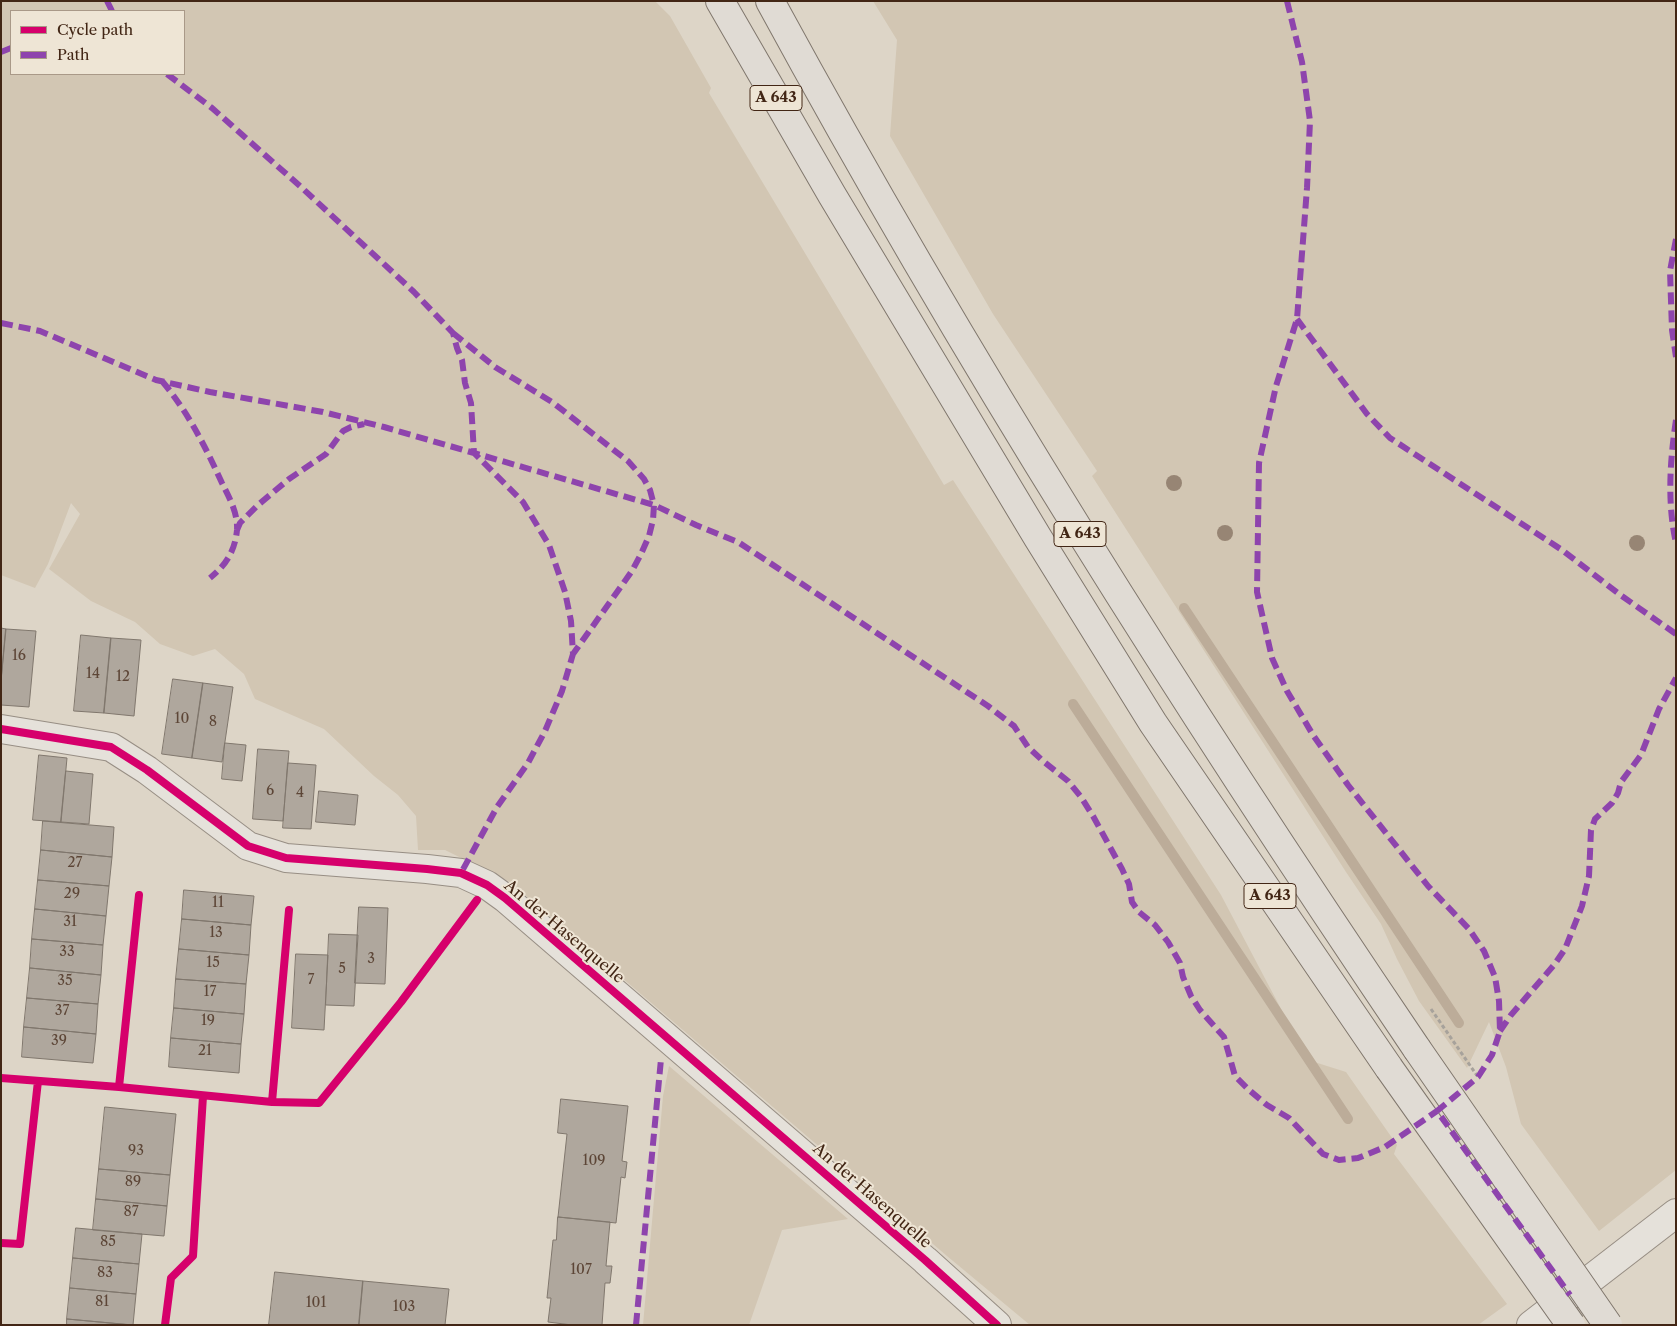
<!DOCTYPE html>
<style>
body{margin:0}
#map{position:relative;width:1677px;height:1326px;overflow:hidden;background:#ddd5c7;font-family:"Libre Caslon Text",serif}
canvas{display:block}
.frame{position:absolute;inset:0;border:2px solid #422615;pointer-events:none}
.legend{position:absolute;left:10px;top:10px;width:175px;height:65px;box-sizing:border-box;background:#eee5d5;border:1px solid #a99988;margin:0;padding:6px 9px;list-style:none;font-size:15px;color:#422615}
.legend li{display:flex;align-items:center;gap:10px;height:25px}
.legend b{width:25px;border:1px solid #a99988}
</style>
<div id="map">
<canvas width="1677" height="1326"></canvas>
<div class="frame"></div>
<ul class="legend">
<li><b style="height:6px;background:#d6006c"></b>Cycle path</li>
<li><b style="height:6px;background:#8e44ad"></b>Path</li>
</ul>
</div>
<script>
const ctx = document.querySelector('canvas').getContext('2d');
ctx.lineJoin = 'round';
function fill(path, color) { ctx.fillStyle = color; ctx.fill(path, 'evenodd'); }
function strokePath(path, color, width, dash) { ctx.strokeStyle = color; ctx.lineWidth = width; ctx.lineCap = dash ? 'butt' : 'round'; ctx.setLineDash(dash || []); ctx.stroke(path); }
function drawText(font, color, halo, rows, align = 'center') {
  ctx.font = font + ' "Libre Caslon Text",serif'; ctx.lineWidth = 4; ctx.setLineDash([]); ctx.textBaseline = 'middle'; ctx.strokeStyle = halo; ctx.fillStyle = color; for (const [text, x, y, turn = 0] of rows) {
    ctx.save(); ctx.translate(x, y); ctx.rotate((+turn || 0) * Math.PI / 180); ctx.textAlign = isNaN(turn) ? turn : align; if (halo) ctx.strokeText(text, 0, 0); ctx.fillText(text, 0, 0); ctx.restore();
  }
}
const green = new Path2D(`
 M1,1H655L670,16L711,88L709,93L944,485L953,480L1221,895L1308,1060L1346,1072L1397,1145L1394,1154L1507,1304L1478,1325H1030L947,1256L510,882L445,850H418L416,816L398,795L374,776L324,729L255,699L244,674L215,649L193,656L160,644L135,622L91,601L49,569L80,514L71,503L48,564L35,588L1,575ZM11,11H184V74H11Z
 M873,1H1676V1170L1599,1231L1521,1124L1506,1067L1489,1022L1467,1068L1419,1001L1397,959L1381,924L1346,872L1092,476L1097,471L993,314L890,136L897,40Z
 M669,1066L848,1219L782,1230L749,1325H643L663,1096Z`);
const stream = new Path2D(`
 M1184,608L1459,1023
 M1073,704L1348,1119`);
const building = new Path2D(`
 M1,628L6,629L1,681Z
 M6,629L36,631L29,707L1,705V681Z
 M81,635L111,638L104,713L74,711Z
 M111,638L141,640L134,716L104,713Z
 M173,679L203,683L192,758L162,754Z
 M203,683L233,687L222,762L192,758Z
 M225,743L246,745L242,781L222,779Z
 M258,749L289,751L283,821L253,819Z
 M39,755L67,758L61,822L33,820Z
 M288,763L316,765L311,829L283,828Z
 M66,771L93,774L89,824L61,822Z
 M319,791L358,795L355,825L316,822Z
 M43,821L114,827L112,857L41,850Z
 M41,850L112,857L109,886L38,880Z
 M38,880L109,886L106,916L35,909Z
 M184,890L254,896L251,925L182,919Z
 M359,907L388,908L385,984L355,983Z
 M35,909L106,916L103,945L32,939Z
 M182,919L251,925L249,955L179,949Z
 M329,934L358,935L354,1006L326,1005Z
 M32,939L103,945L101,975L30,968Z
 M179,949L249,955L246,984L176,979Z
 M296,954L328,955L324,1030L292,1028Z
 M30,968L101,975L98,1004L27,998Z
 M176,979L246,984L244,1014L174,1008Z
 M27,998L98,1004L96,1034L24,1027Z
 M174,1008L244,1014L241,1044L171,1038Z
 M24,1027L96,1034L93,1063L22,1057Z
 M171,1038L241,1044L239,1073L169,1067Z
 M561,1099L628,1106L622,1161L627,1162L625,1178L621,1177L616,1223L558,1217L567,1134L558,1133Z
 M105,1107L176,1114L170,1175L99,1169Z
 M99,1169L170,1175L167,1206L96,1199Z
 M96,1199L167,1206L164,1236L93,1230Z
 M558,1217L610,1222L606,1266H612L610,1283H605L602,1325H572L548,1322L551,1298H547L553,1240H556Z
 M76,1228L142,1234L139,1264L73,1258Z
 M73,1258L139,1264L136,1294L70,1288Z
 M275,1272L363,1281L359,1325H269Z
 M363,1281L449,1289L445,1325H359Z
 M70,1288L136,1294L133,1325L67,1319Z
 M67,1319L131,1325H67Z`);
const path = new Path2D(`
 M1431,1009L1478,1077`);
const street = new Path2D(`
 M1,729L111,747L147,770L248,846L286,858L427,869L461,873L487,885L505,898L925,1260L997,1325
 M1531,1325L1676,1213`);
const highway = new Path2D(`
 M720,1L832,195L1038,538L1153,723L1389,1068
 M770,1C966,362 1187,709 1417,1049`);
const highwayBridge = new Path2D(`
 M1417,1049L1608,1325
 M1389,1068L1571,1325`);
const quiet = new Path2D(`
 M107,1L112,11
 M1287,1L1302,62L1310,121L1307,188L1297,319L1276,386L1259,463L1257,592L1272,658L1287,691L1313,735L1348,785L1428,886L1469,929L1484,951L1495,977L1499,1001L1500,1031L1492,1055L1478,1077L1437,1111L1570,1295
 M1,52L11,48
 M167,74L212,108L301,187L414,292L453,333L457,348L462,360L465,383L471,403L474,453L523,502L549,545L565,592L571,621L573,654L562,691L545,731L528,763L497,807L461,873
 M1676,239L1670,271L1672,330L1676,357
 M1297,319L1367,414L1390,438L1562,550L1619,594L1676,634
 M1,323L40,331L156,380L210,392L323,412L384,427L654,505L696,525L738,542L988,706L1014,726L1028,747L1043,761L1068,781L1081,797L1093,816L1122,869L1129,884L1132,902L1139,912L1155,925L1168,942L1180,963L1183,977L1191,996L1200,1010L1224,1037L1235,1076L1249,1090L1267,1105L1289,1118L1323,1154L1339,1160L1358,1158L1385,1147L1437,1111
 M453,333L495,367L552,402L628,461L644,479L650,490L654,505L653,520L649,536L641,554L632,571L573,654
 M162,381C188,412 205,446 222,483C229,497 238,513 237,530C235,551 226,565 210,578
 M1676,420C1670,460 1667,503 1676,543
 M237,530L240,523L258,505L289,479L326,454L343,431L351,427L364,424
 M1500,1031L1511,1015L1554,965L1565,949L1582,906L1589,876L1591,830L1595,819L1612,803L1618,793L1621,782L1641,755L1659,709L1676,678
 M636,1325L661,1059`);
const cycleway = new Path2D(`
 M1,729L111,747L147,770L248,846L286,858L427,869L461,873L487,885L505,898L925,1260L997,1325
 M1,1078L119,1087L272,1102L319,1103L401,1002L477,900
 M119,1087L139,895
 M272,1102L289,910
 M1,1243L20,1244L38,1081
 M165,1325L171,1278L193,1256L203,1096`);
const trees = [
 [1174,483],
 [1225,533],
 [1637,543]
];
const numberNames = [
 ["16",19,656],
 ["14",93,674],
 ["12",123,677],
 ["10",182,719],
 ["8",213,722],
 ["6",270,791],
 ["4",300,793],
 ["27",75,863],
 ["29",72,894],
 ["11",218,903],
 ["31",70,922],
 ["13",216,933],
 ["33",67,952],
 ["3",371,959],
 ["15",213,963],
 ["5",342,969],
 ["7",311,980],
 ["35",65,981],
 ["17",210,992],
 ["37",62,1011],
 ["19",208,1021],
 ["39",59,1041],
 ["21",205,1051],
 ["93",136,1151],
 ["109",594,1161],
 ["89",133,1182],
 ["87",131,1212],
 ["85",108,1242],
 ["107",581,1270],
 ["83",105,1273],
 ["81",102,1302],
 ["101",316,1303],
 ["103",404,1307]
];
const shields = [
 [776,98,52],
 [1080,534,52],
 [1270,896,52]
];
const shieldNames = [
 ["A 643",776,98],
 ["A 643",1080,534],
 ["A 643",1270,896]
];
const streetNames = [
 ["An der Hasenquelle",564,932,40],
 ["An der Hasenquelle",872,1196,41]
];
fill(green, '#d2c6b3');
strokePath(stream, '#bcac99', 10);
fill(building, '#afa79d');
strokePath(building, '#80776d', 1);
strokePath(street, '#978e84', 30);
strokePath(highway, '#80776d', 30);
strokePath(path, '#a7a29b', 3, [4, 2.5]);
strokePath(street, '#e5e1da', 28);
strokePath(highway, '#e0dbd4', 28);
strokePath(highwayBridge, '#80776d', 30, []);
strokePath(highwayBridge, '#e0dbd4', 28);
strokePath(quiet, '#8e44ad', 6, [12, 6]);
strokePath(cycleway, '#d6006c', 8);
ctx.fillStyle = '#978574';
for (const [x, y] of trees) { ctx.beginPath(); ctx.arc(x, y, 8, 0, 2 * Math.PI); ctx.fill(); }
drawText('14px', '#5d4637', null, numberNames);
for (const [x, y, w] of shields) { const box = new Path2D(); box.roundRect(x - w / 2, y - 12.5, w, 25, 4); ctx.fillStyle = '#eee5d5'; ctx.fill(box); strokePath(box, '#422615', 1); }
drawText('bold 15px', '#422615', null, shieldNames);
drawText('16px', '#422615', '#eee5d5', streetNames);
</script>
